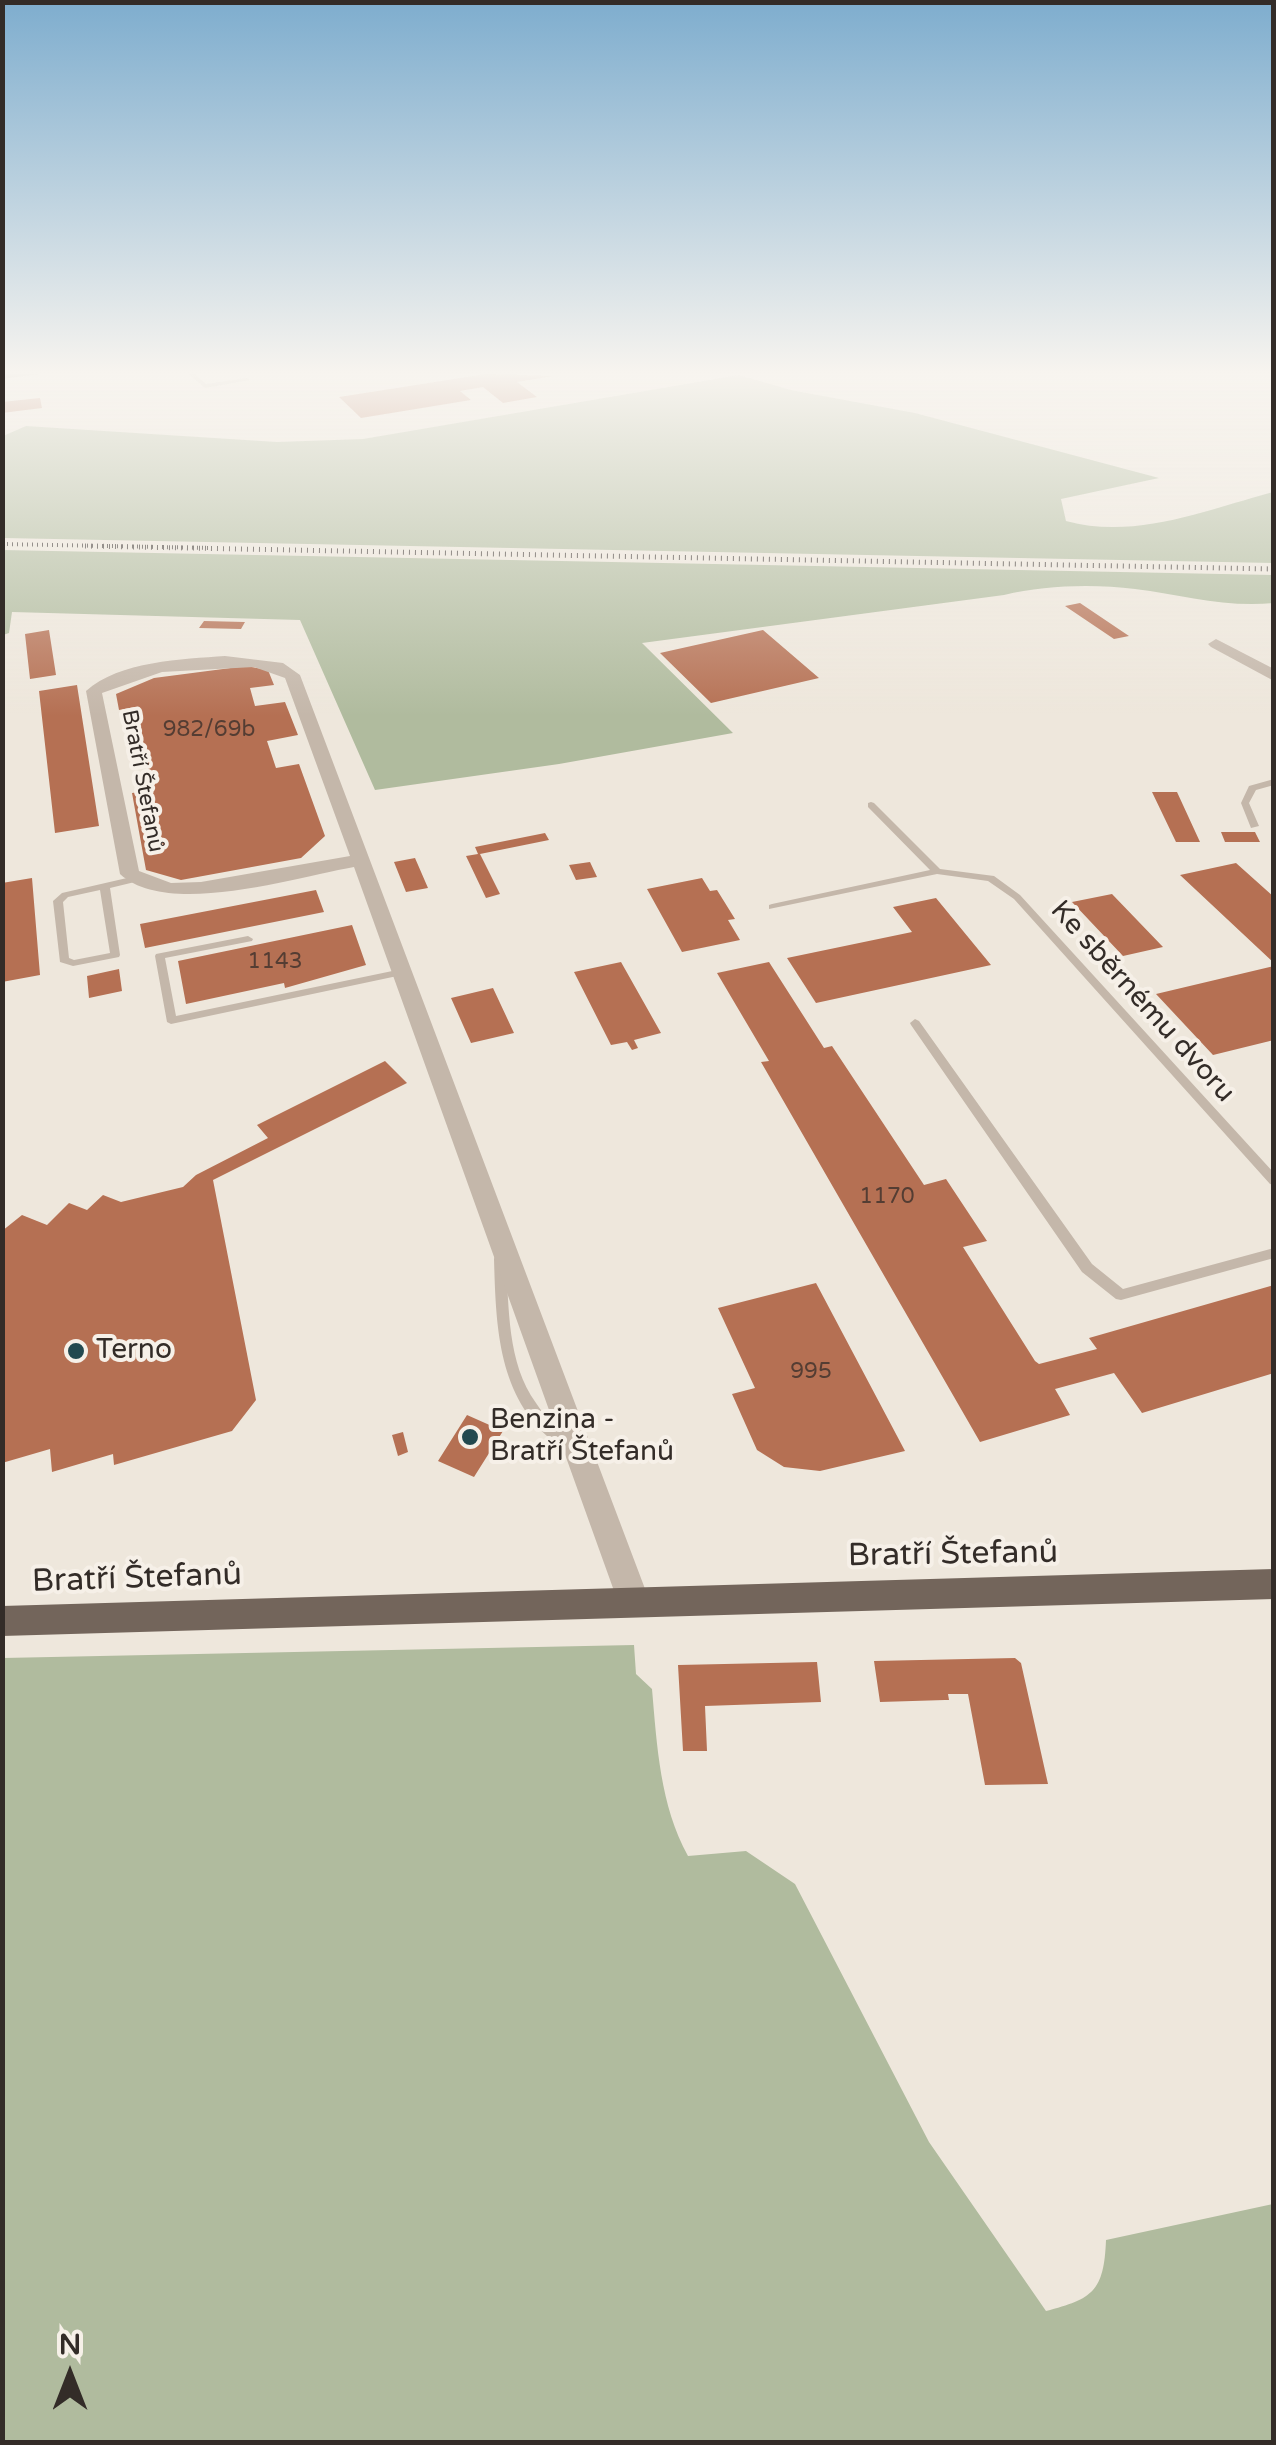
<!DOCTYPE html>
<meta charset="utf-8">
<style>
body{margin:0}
#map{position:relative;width:1276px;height:2445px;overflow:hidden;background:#eee7dc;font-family:"Varela Round",sans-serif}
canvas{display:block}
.frame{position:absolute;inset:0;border:5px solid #332c28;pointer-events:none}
.north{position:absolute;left:20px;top:2325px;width:100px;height:100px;-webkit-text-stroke:8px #f6f0e8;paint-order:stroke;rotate:0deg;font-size:28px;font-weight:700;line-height:40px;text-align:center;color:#332c28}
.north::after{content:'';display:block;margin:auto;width:35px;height:45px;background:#332c28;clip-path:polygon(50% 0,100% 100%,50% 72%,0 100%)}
</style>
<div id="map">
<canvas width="1276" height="2445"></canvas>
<div class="frame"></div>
<div class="north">N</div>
</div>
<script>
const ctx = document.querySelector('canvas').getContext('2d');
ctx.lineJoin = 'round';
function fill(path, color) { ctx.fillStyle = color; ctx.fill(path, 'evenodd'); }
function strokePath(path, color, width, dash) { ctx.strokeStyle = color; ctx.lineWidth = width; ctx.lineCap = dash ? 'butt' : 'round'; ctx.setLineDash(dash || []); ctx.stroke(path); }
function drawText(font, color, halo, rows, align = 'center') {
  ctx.font = font + ' "Varela Round",sans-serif'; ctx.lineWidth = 8; ctx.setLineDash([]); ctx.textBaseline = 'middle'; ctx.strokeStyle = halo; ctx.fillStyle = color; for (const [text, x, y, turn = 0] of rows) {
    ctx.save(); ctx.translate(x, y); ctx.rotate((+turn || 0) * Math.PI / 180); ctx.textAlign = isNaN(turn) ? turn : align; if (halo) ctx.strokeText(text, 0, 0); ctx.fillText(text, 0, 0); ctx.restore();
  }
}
const green = new Path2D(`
 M739,375L791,390L915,413L1159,478L1061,499L1066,521C1135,540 1206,510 1273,492V563L3,538V436L26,426L277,442L363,439Z
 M2,550L1273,575L1274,603C1226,608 1183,595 1135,589C1094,584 1045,585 1004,595L642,643L733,733L559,764L375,790L300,620L12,612L9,633L3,635Z
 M634,1645L636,1674L652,1689C657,1746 660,1805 688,1856L746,1851L795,1884L929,2142L1046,2311C1093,2299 1104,2291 1106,2240L1273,2204V2442H3V1658Z`);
const building = new Path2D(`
 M486,374L553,376L517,382L537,397L503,403L483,387L460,391L471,400L361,418L339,397Z
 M40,398L42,408L2,413V402Z
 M1080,603L1129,636L1114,639L1065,606Z
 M204,621L245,622L241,629L199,628Z
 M49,630L56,675L30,679L25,634Z
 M763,630L819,678L711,703L660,653Z
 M246,666L268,670L274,685L250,688L255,706L285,702L298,735L267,741L276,768L299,764L325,836L301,858L181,880L146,870L132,793L153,790L135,707L119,710L116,694L154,678Z
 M77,685L99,826L55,833L39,691Z
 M1152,792H1177L1200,842H1176Z
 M1221,832H1255L1260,842H1225Z
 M545,833L549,840L480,854L500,894L486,898L466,856L478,854L475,847Z
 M415,858L428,888L406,892L394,862Z
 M590,862L597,877L576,880L569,865Z
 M1236,863L1274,897V963L1180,875Z
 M32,878L40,975L2,982V883Z
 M702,878L710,891L717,890L735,919L728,920L740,940L682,952L647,889Z
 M316,890L324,912L145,948L140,924Z
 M1112,894L1163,947L1123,956L1072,902Z
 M936,898L991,965L816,1003L787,958L912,932L893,907Z
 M352,925L366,965L285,988L284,983L186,1004L178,961Z
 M621,962L661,1033L634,1040L638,1048L632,1050L627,1042L611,1045L574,972Z
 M769,962L824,1048L832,1046L924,1185L946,1179L987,1241L963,1247L1035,1361L1039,1364L1097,1349L1089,1338L1274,1285V1373L1142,1413L1114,1373L1055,1389L1070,1415L980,1442L761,1062L769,1061L717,973Z
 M1274,966V1040L1213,1055L1156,994Z
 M119,969L122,991L89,998L87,976Z
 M493,988L514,1033L471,1043L451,998Z
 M385,1061L407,1083L213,1180L256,1400L232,1431L114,1465L113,1454L52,1472L50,1449L2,1463V1231L22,1215L47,1225L69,1203L87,1210L103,1195L121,1202L183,1187L196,1175L268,1138L257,1125Z
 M816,1283L905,1451L820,1471L784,1467L757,1450L732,1394L755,1388L718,1308Z
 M467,1415L503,1431L474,1477L438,1461Z
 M403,1432L408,1452L398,1456L392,1435Z
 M1015,1658L1021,1663L1048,1784L985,1785L968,1694H948L949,1700H945L880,1702L874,1661Z
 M817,1662L821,1702L705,1706L707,1751H683L678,1665Z`);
const service = new Path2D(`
 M189,374H195L206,384L247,378L250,380L205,388Z
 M1274,779V785L1256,790L1249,803L1259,826L1251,828L1241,803L1249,786Z
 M871,802L874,803L940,869L994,876L1020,895L1274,1173V1185L1270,1184L1014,899L988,881L937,874L769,909V905L772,904L930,870L868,807V803Z
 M140,875L145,878L143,880L110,888L120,955L119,957L73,966L60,962L53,901L62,893ZM100,890L110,953L74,960L69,958L63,902L68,897Z
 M248,936L253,939L252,941L165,958L176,1016L402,969L407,972L402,975L171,1024L167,1022L155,956L156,954Z
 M915,1019L919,1021L1092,1264L1123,1289L1274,1248V1258L1121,1300L1116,1299L1082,1272L911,1025L910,1023Z
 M500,1254L505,1255L506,1259C509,1307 507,1363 536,1403C546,1419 560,1430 574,1443L576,1447L574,1451C562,1453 557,1445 548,1437C497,1391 496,1323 494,1259L495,1255Z`);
const minor = new Path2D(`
 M1216,639L1274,669V681L1211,647L1208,644Z
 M225,656L283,663L300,675L650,1602L645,1613L634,1617L623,1613L618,1602L354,867C296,877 167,918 120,874L86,691C119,661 183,659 225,656ZM254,667L285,678L350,856L201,882L171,883L139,871L102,693L162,672Z`);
const secondary = new Path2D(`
 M2,374H39L2,379Z`);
const primary = new Path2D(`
 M1274,1569V1599L2,1636V1606Z`);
const railFar1 = new Path2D(`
 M2,544L212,548`);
const rail = new Path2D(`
 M85,546L1274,569`);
const markers = [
 [76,1351,10,"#23494f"],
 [470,1437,10,"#23494f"]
];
const numberNames = [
 ["982/69b",209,730],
 ["1143",275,962],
 ["1170",887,1197],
 ["995",811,1372]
];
const farStreetnames = [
 ["Bratří Štefanů",142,781,79]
];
const streetNames = [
 ["Ke sběrnému dvoru",1142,1002,48]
];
const poiNames = [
 ["Terno",96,1351],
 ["Benzina -",490,1421],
 ["Bratří Štefanů",490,1453]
];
const nearStreetnames = [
 ["Bratří Štefanů",953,1555,-1],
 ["Bratří Štefanů",137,1579,-2]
];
fill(green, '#b0bb9e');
fill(building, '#b57053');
fill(service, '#c4b7aa');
fill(minor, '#c4b7aa');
fill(secondary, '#98877b');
fill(primary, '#73655b');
strokePath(railFar1, '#332c28', 4, [1, 4]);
strokePath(rail, '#332c28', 5, [1, 5]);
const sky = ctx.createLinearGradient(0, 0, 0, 716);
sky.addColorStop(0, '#7eadce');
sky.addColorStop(0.52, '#f7f4ef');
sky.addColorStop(1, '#f7f4ef00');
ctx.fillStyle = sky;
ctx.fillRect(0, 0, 1276, 716);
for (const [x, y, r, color] of markers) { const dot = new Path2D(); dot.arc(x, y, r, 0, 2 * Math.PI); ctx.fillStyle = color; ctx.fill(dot); strokePath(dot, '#f6f0e8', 4); }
drawText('22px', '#543d33', null, numberNames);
drawText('22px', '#332c28', '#f6f0e8', farStreetnames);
drawText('28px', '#332c28', '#f6f0e8', streetNames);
drawText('28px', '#332c28', '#f6f0e8', poiNames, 'left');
drawText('32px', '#332c28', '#f6f0e8', nearStreetnames);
</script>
